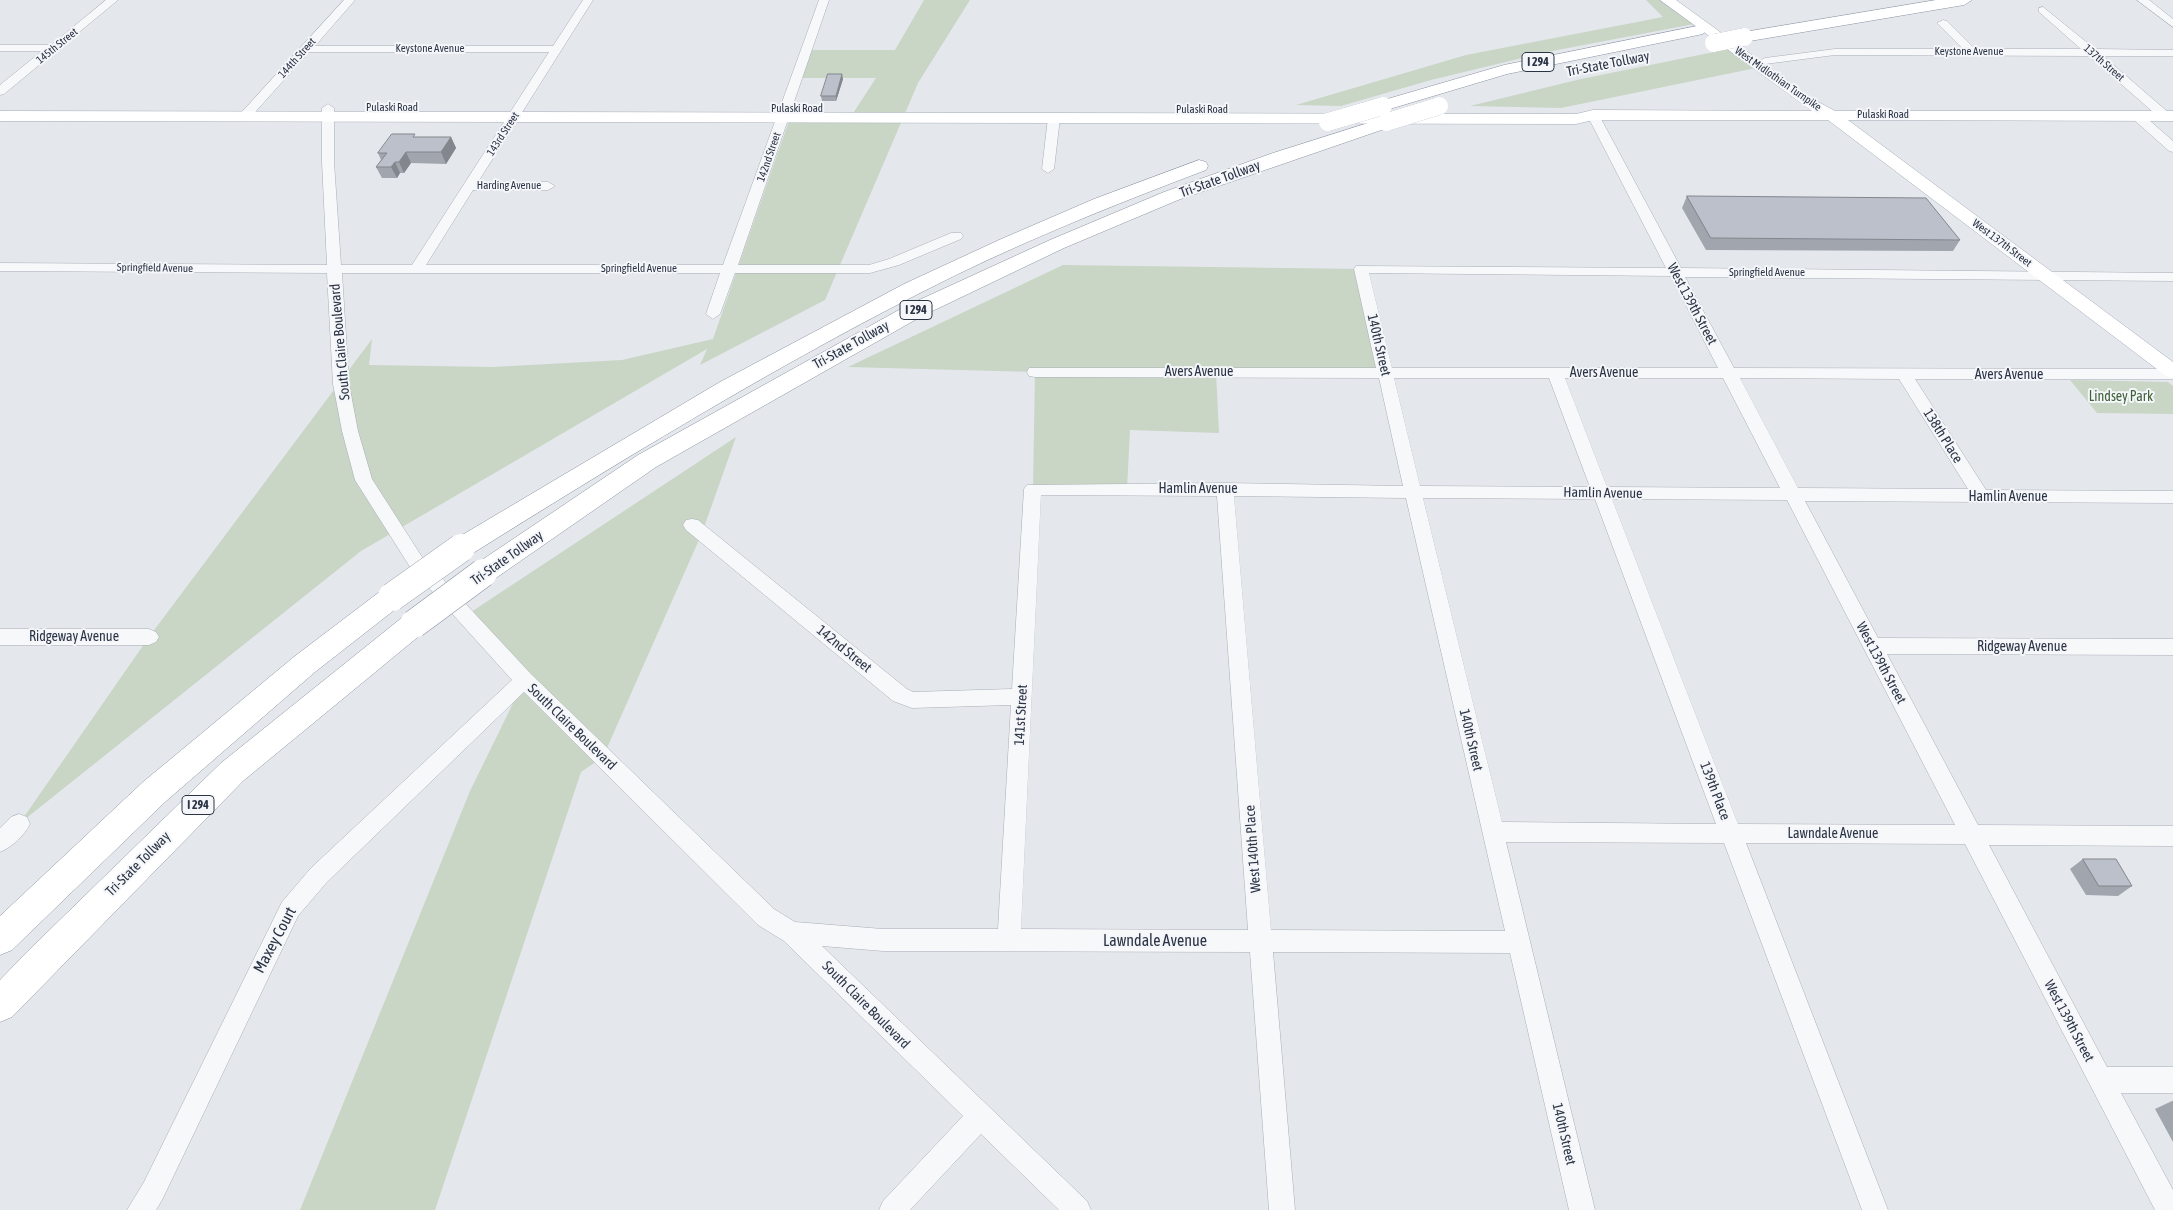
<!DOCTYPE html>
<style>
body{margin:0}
canvas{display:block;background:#e4e7ec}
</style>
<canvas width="2173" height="1210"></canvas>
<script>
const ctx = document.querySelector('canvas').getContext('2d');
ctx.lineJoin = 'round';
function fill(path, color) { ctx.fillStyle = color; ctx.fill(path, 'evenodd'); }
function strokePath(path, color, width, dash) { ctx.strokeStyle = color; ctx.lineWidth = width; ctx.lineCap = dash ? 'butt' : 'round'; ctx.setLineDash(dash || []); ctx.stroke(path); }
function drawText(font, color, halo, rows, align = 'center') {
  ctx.font = font + ' "Asap Condensed",sans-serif'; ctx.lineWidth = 4; ctx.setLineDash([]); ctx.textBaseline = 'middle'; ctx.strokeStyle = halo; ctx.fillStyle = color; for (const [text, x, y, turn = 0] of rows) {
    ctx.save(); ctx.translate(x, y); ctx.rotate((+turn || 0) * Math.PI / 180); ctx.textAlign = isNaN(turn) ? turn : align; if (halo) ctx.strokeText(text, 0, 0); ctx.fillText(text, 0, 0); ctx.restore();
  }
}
const green = new Path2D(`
 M924,0H970L918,83L825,300L700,365L707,349L361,551L19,824L149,637L372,339L369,365L493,367L622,360L713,339L789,121H848L876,78H801L811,50H895Z
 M1646,0H1662L1694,24L1547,52L1431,80L1341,106L1296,105L1466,55L1663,17Z
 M1729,49L1756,68L1561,108L1470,106L1581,79Z
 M1063,265L1361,269L1385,372H1216L1219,433L1130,430L1127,489H1033L1035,372L848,367Z
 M2070,380L2168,382L2173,386V414L2097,413Z
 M736,437L702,533L603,757L581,772L435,1210H300L470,791L524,681L465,616Z`);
const minor = new Path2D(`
 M106,0H118L4,94L0,95V85L42,51H0V45H51Z
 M344,0H355L315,46H553L583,0H593L478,182H548L555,186L548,190H473L426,265H723L819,0H829L738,265H869L889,259L951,233H961L963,236L961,239L899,265L870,273H735L720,314L713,319L706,314L720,273H342L349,384L358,431L372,479L422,557L531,674L774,909L795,922L883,929H998L1011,705L912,708L893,701L686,530L683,525L686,520L692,519L698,520L907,689L913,692L1012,689L1024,489L1027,485L1225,483L1403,486L1379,378L1035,377L1029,376L1027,372L1029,368H1376L1354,269L1356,266L1666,268L1587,115L1593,111L1599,115L1681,268L2173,273V281L1685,277L1734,368L2173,369V379H1915L1986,490L2173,491V503L1805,501L1878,638L2173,639V655L1887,654L1978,825L2173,826V846L1989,845L2107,1067H2173V1093H2121L2173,1190V1210H2155L1965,844L1746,843L1888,1210H1862L1724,843L1506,842L1595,1210H1569L1510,953L1273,952L1295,1210H1269L1250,952L883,951L822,946L1087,1201L1091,1210H1059L981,1134L910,1210H879L883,1201L963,1116L784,941L758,925L524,692L327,882L298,916L162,1200L156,1210H127L144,1182L282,902L311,868L512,680L410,567L355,480L342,431L333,384L327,273L0,271V263L327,265L322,162V108L328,104L334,108V162L341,265H412L549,52H309L248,120H240L238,117L240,114ZM1369,273L1671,276L1718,368H1392ZM1394,378H1549L1590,487L1420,486ZM1565,378H1723L1780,488L1607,487ZM1740,378L1899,379L1968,489L1798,488ZM1041,495L1217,496L1248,930L1021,929ZM1234,496L1406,498L1505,931L1271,930ZM1423,498L1595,499L1716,824L1502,822ZM1612,499L1787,500L1955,825L1738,824Z
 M2137,0H2149L2173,19V27Z
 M2043,7L2095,49L2173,50V56H2103L2169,113L2171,116L2169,119H2161L2089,56L1835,55L1765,64L1759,61L1765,58L1835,49H1963L1937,23L1943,20L1947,21L1975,49H2081L2039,12V8Z
 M2137,112L2141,113L2173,141V152L2169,151L2133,119L2131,116Z
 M1054,114L1060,118L1054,169L1048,173L1042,169L1048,118Z
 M0,629H149L156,632L159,637L156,642L149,645H0Z
 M19,814L27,817L30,824C24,836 12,847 0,852V828L11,817Z`);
const major = new Path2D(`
 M1660,0H1676L1811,98L1835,111H2173V121L1848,120L2173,362V378L2166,376L1828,120H1593L1576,124L0,121V111L1576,114L1593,110L1812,111Z`);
const highway = new Path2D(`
 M1936,0H1972L1964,5L1744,42L1738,40L1736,37L1738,34L1744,32Z
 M1697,26L1703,28L1705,31L1703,34L1507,74L1383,111L1377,110L1374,106L1377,102L1504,65Z
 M1387,117L1393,118L1396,122L1393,126L1178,200L1064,248L922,316L656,467L493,580L483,583L473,580L470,573L473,566L638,455L906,306L1050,240L1164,192L1273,153Z
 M1199,160L1206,162L1208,166L1206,170C1108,207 1011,246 918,294C764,373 617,463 470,555L461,558L452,555L448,548L452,541L720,382L904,284L999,240L1094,199Z
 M392,587L402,590L406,597L402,604L315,672L165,802L12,950L0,955V916L143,782L295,656L382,590Z
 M414,613L424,616L428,624L424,632L243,781L12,1017L0,1022V980L28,951L221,763L404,616Z`);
const highwayBridgeFar1 = new Path2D(`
 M1714,43L1744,37
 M1328,122L1383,106
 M1387,122L1439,106`);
const highwayBridge = new Path2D(`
 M392,597L461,548
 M414,624L483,573`);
const wall = new Path2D(`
 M843,79L836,101H822L821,96Z
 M417,137H451L456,148L446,164L411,163L404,173H400L397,178H382L376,167L381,160L378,153Z
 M1687,196L1960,240L1953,251L1706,250L1682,208Z
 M2083,859L2132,886L2118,896L2086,895L2070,869Z
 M2172,1101H2173V1142L2155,1109Z`);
const shadedWall = new Path2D(`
 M842,74L843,79L836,101V96Z
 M451,137L456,148L446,164L441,152Z
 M406,152L411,163L404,173L399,162Z
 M395,162L400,173L397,178L391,167Z`);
const building = new Path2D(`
 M828,74H842L836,96H821Z
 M392,134H415L413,137H451L441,152H406L399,162H395L391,167H376L387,153H378Z
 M1687,196L1926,198L1960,240L1711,238Z
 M2083,859H2116L2132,886H2099Z`);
const farStreetnames = [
 ["145th Street",57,46,-39],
 ["Keystone Avenue",430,49],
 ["Keystone Avenue",1969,52],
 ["144th Street",297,58,-48],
 ["137th Street",2104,63,41],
 ["West Midlothian Turnpike",1778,79,35],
 ["Pulaski Road",392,108],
 ["Pulaski Road",797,109],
 ["Pulaski Road",1202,110],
 ["Pulaski Road",1883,115],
 ["143rd Street",503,134,-57],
 ["142nd Street",769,157,-71],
 ["Harding Avenue",509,186],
 ["West 137th Street",2002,243,37],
 ["Springfield Avenue",155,268,1],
 ["Springfield Avenue",639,269],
 ["Springfield Avenue",1767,273]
];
const shields = [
 [1538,62,32],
 [916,310,32],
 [198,805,32]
];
const shieldNames = [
 ["I 294",1538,62],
 ["I 294",916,310],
 ["I 294",198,805]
];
const streetNames = [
 ["Tri-State Tollway",1608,64,-11],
 ["Tri-State Tollway",1220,179,-20],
 ["West 139th Street",1692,304,62],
 ["South Claire Boulevard",340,342,-95],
 ["Tri-State Tollway",851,345,-29],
 ["140th Street",1379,345,77],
 ["Avers Avenue",1199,372],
 ["Avers Avenue",1604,373],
 ["Avers Avenue",2009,375],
 ["138th Place",1943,436,58],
 ["Hamlin Avenue",1198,489],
 ["Hamlin Avenue",1603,493,1],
 ["Hamlin Avenue",2008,497],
 ["Tri-State Tollway",507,558,-35],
 ["Ridgeway Avenue",74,637],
 ["Ridgeway Avenue",2022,647],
 ["142nd Street",844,649,39],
 ["West 139th Street",1881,663,62],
 ["141st Street",1021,715,-87],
 ["South Claire Boulevard",572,727,44],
 ["140th Street",1471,740,77],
 ["139th Place",1715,791,69],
 ["Lawndale Avenue",1833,834],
 ["West 140th Place",1253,849,-94],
 ["Tri-State Tollway",138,864,-45],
 ["South Claire Boulevard",866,1005,45],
 ["West 139th Street",2069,1021,62],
 ["140th Street",1564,1134,77]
];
const parkNames = [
 ["Lindsey Park",2121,397]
];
const nearStreetnames = [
 ["Maxey Court",275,940,-62],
 ["Lawndale Avenue",1155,941]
];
fill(green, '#c9d6c5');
strokePath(minor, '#a9aeb7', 1);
strokePath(major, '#a3abb8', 1);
strokePath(highway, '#8b94a3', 1);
fill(minor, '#f7f8fa');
fill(major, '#fff');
fill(highway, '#fff');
strokePath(highwayBridgeFar1, '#8b94a3', 18, []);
strokePath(highwayBridge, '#8b94a3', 29, []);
strokePath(highwayBridgeFar1, '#fff', 18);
strokePath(highwayBridge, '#fff', 28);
fill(wall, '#a1a5ae');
fill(shadedWall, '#83868d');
fill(building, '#bbc0ca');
strokePath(building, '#83868d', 1);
drawText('11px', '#2b3445', '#f4f6f9', farStreetnames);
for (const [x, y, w] of shields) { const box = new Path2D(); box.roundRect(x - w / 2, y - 9.5, w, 19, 4); ctx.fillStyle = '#f4f6f9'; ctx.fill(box); strokePath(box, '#2b3445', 1); }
drawText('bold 12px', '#2b3445', null, shieldNames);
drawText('14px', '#2b3445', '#f4f6f9', streetNames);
drawText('14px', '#3f6138', '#f4f6f9', parkNames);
drawText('16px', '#2b3445', '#f4f6f9', nearStreetnames);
</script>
